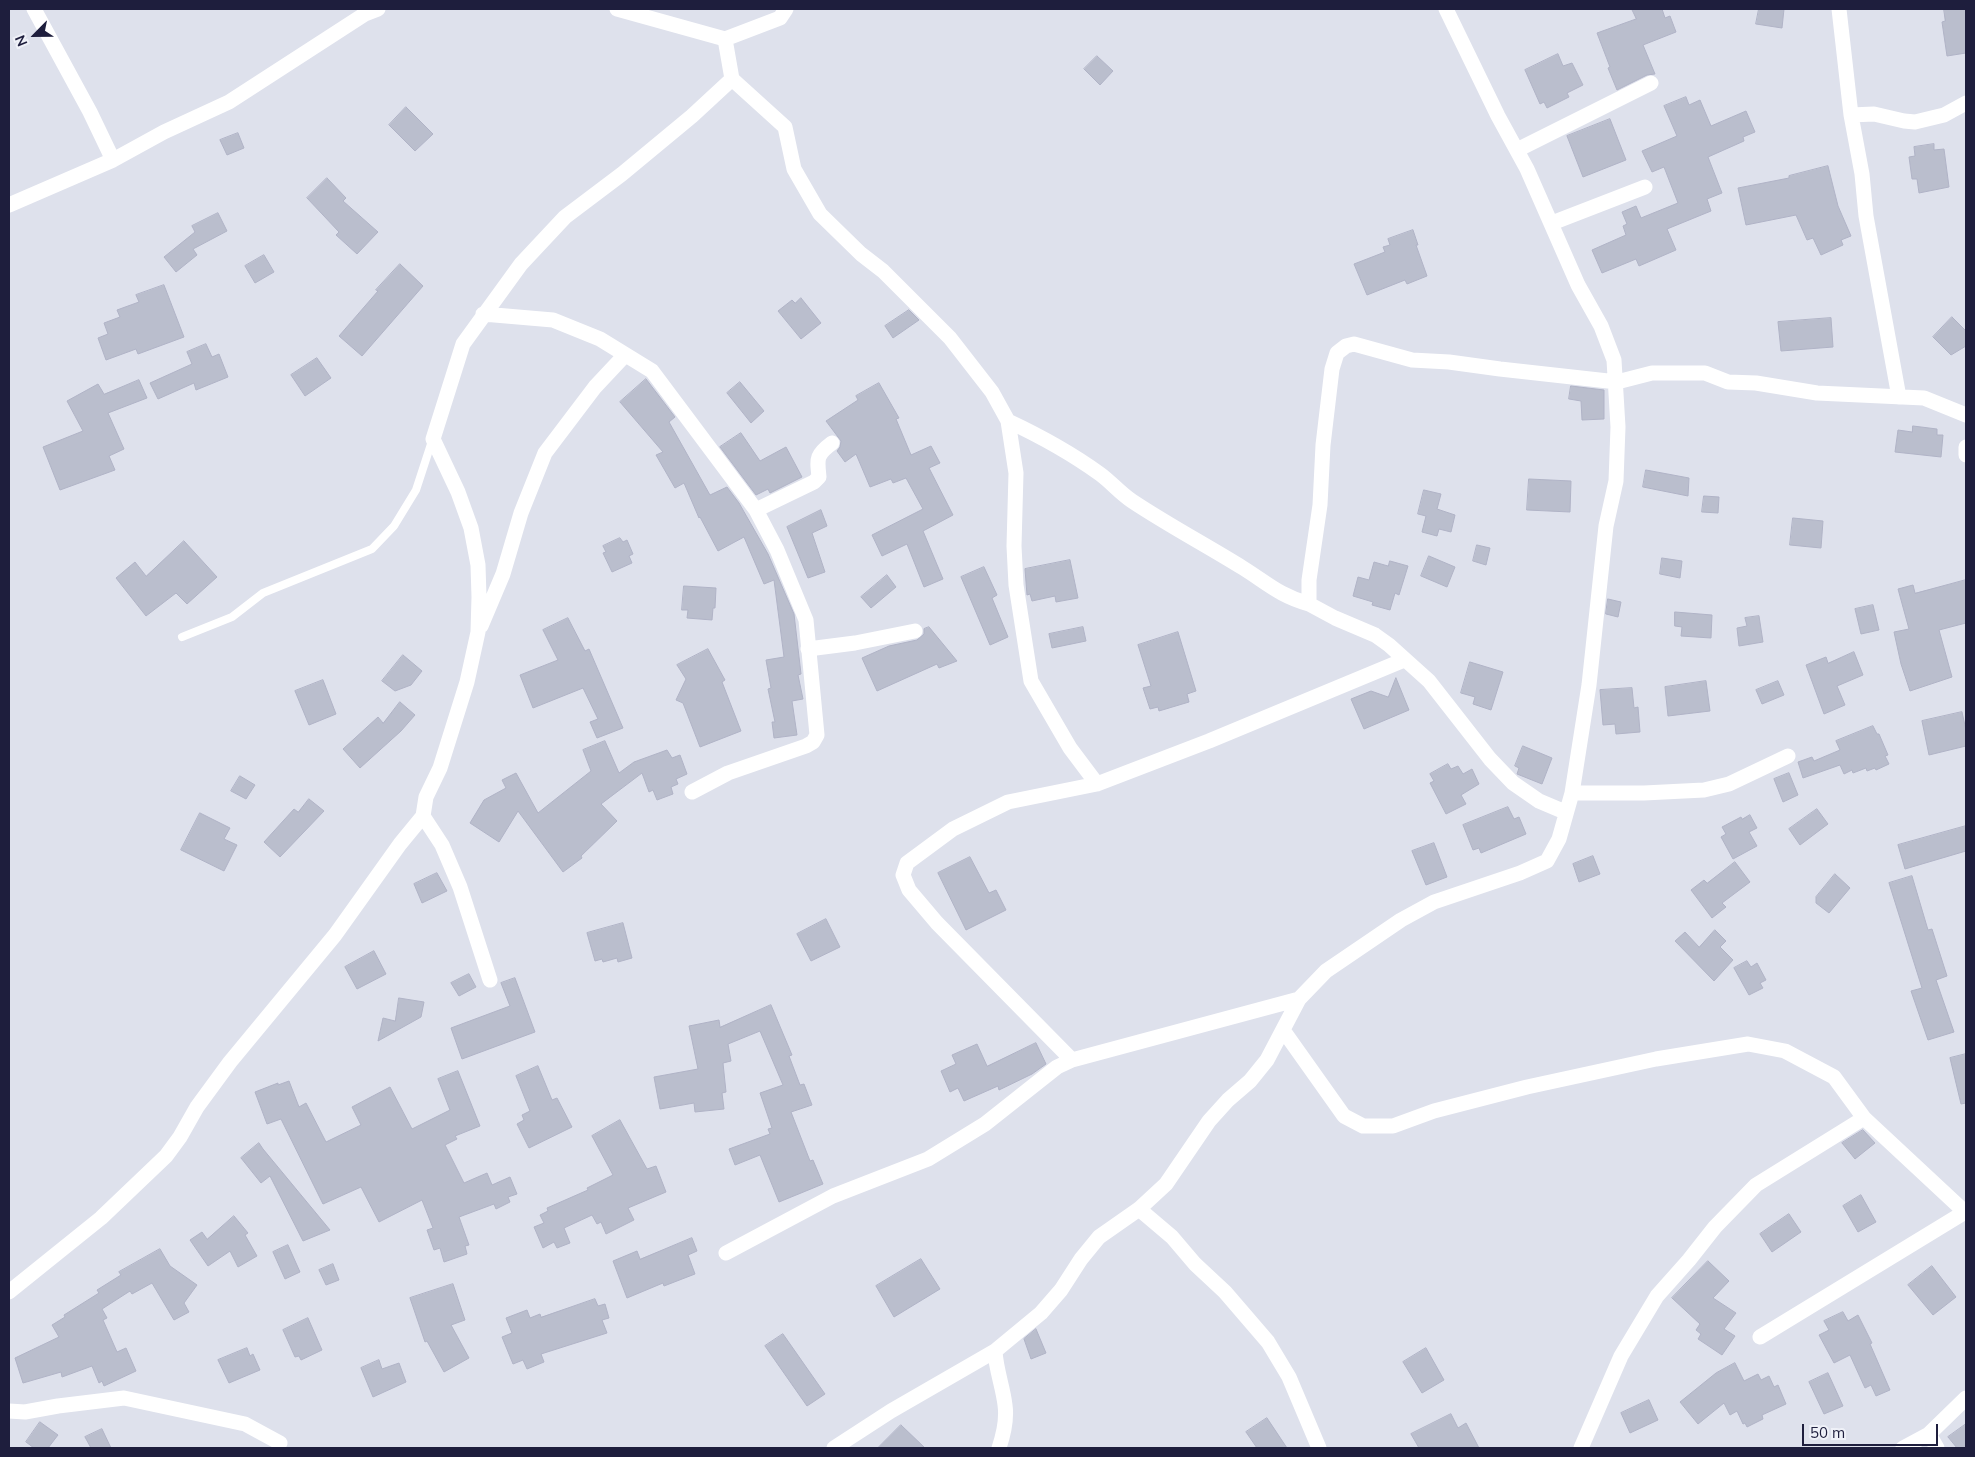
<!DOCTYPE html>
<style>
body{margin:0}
#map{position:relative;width:1975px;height:1457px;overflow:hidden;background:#dee1ec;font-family:Mulish,sans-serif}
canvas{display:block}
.frame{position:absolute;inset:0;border:10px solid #1e1e3d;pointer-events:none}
.north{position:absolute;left:10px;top:10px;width:50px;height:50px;-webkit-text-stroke:4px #eff1f8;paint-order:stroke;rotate:247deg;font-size:14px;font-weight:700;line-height:20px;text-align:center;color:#1e1e3d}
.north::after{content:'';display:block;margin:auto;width:18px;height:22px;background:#1e1e3d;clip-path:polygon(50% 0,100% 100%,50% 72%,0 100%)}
.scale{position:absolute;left:1802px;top:1424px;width:136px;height:22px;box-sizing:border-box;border:2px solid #1e1e3d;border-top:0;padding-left:6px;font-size:15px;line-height:18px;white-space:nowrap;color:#1e1e3d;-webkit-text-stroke:4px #eff1f8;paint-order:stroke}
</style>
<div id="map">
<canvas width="1975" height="1457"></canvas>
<div class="frame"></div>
<div class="north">N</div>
<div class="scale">50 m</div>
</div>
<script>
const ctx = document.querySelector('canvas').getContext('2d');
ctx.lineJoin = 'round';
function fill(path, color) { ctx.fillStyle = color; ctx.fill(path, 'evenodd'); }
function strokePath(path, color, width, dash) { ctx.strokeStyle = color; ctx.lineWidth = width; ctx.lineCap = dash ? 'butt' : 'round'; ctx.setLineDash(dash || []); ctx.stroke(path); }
const building = new Path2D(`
 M1632,9H1662L1665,18L1670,16L1676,32L1643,45L1655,74L1647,75L1617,90L1608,68L1610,67L1597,33L1636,19Z
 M1759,9H1784L1782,28L1756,24Z
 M1944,9H1966V53L1947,56L1942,22L1945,21Z
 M1558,54L1563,66L1572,63L1583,85L1567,93L1569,97L1547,108L1544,102L1540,104L1525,70Z
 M1097,56L1113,71L1100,85L1084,69Z
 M1686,97L1689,105L1700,100L1711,126L1746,111L1755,132L1743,137L1744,141L1708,157L1722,193L1707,199L1711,211L1667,229L1676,250L1639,266L1636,259L1602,273L1592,250L1626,235L1623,226L1627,224L1622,212L1636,206L1641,218L1678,203L1664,167L1652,172L1642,151L1677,136L1664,106Z
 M406,107L433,134L415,151L389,125Z
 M1610,119L1626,160L1583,177L1567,136Z
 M238,133L244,148L227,155L220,140Z
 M1934,144V150L1944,149L1949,187L1919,193L1917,179H1912L1909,157L1915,156L1914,147Z
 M1828,166L1838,206L1851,236L1841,240L1843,245L1821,255L1813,238L1807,240L1796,215L1746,225L1738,188L1789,178V176Z
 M327,178L346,198L343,201L378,232L357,254L336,235L339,232L307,198Z
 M218,213L227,231L193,249L197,255L176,272L164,257L195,232L192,226Z
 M1413,230L1418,245H1416L1427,276L1407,284L1405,280L1367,295L1354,264L1385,252L1383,247L1390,245L1388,239Z
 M264,255L274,272L255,283L245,266Z
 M400,264L423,286L362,356L339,336L378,291L376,290Z
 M164,285L184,337L138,354L136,349L106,360L98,338L108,334L104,323L120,317L117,310L139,302L136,295Z
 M801,298L821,323L801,339L778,311L792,300L795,303Z
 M909,310L919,320L893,338L885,326Z
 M1952,317L1966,331V346L1951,355L1933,337Z
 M1831,318L1833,347L1781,351L1778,322Z
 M206,344L212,357L219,354L228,377L196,390L194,383L158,399L150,383L192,364L187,352Z
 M317,358L331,378L305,396L291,375Z
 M646,379L675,417L669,422L710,495L727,487L739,503L768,554L794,614L801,674L798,675L803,699L792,701L797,735L774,738L772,722H775L768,689L771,688L766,660L784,657L774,580L764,584L744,537L718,551L700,517L699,518L684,483L675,488L656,455L663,452L620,402Z
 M139,380L147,398L108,413L124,449L109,456L115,470L60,490L43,447L83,431L67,401L98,384L104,394Z
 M740,382L764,411L751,423L727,393Z
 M879,383L899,418L896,419L911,455L931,446L940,463L929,468L953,515L923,531L943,579L924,587L907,544L882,556L872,535L923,509L906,478L893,483L891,479L870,487L856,454L845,462L837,451L840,447L841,441L826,421L858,400L856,396Z
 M1571,386L1604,390V419L1582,420L1581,401L1569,399Z
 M1913,426L1937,429V435H1943L1941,457L1895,452L1898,430L1912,432Z
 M741,433L760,461L786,447L802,477L770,493L768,489L756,495L720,447Z
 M1646,470L1689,478L1688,496L1643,487Z
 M1529,479L1571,481L1570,512L1527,510Z
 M1424,490L1441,494L1437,509L1455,515L1451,532L1439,529L1437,536L1422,532L1426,516L1418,514Z
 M1704,496L1719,497L1718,513L1702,512Z
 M821,510L827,526L812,533L825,572L808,578L787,527Z
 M1793,518L1823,521L1821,548L1790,545Z
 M620,538L623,542L627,540L633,554L629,556L632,563L612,572L603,553L606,552L603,546Z
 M184,541L217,577L187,604L176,593L146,616L116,578L135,562L146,576Z
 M1477,545L1490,548L1486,565L1473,561Z
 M1429,556L1455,567L1447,587L1421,576Z
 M1662,558L1682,561L1680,578L1660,574Z
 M1070,560L1078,598L1056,602L1055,596L1032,601L1030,594L1027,595L1025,569Z
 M1390,561L1408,566L1399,595L1395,593L1390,610L1372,605L1373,602L1353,596L1358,577L1369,580L1374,562L1388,566Z
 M984,567L997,595L992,598L1008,637L990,645L961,577Z
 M887,575L896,587L871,608L861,597Z
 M1966,580V623L1939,630L1952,677L1910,691L1901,664L1894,632L1909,629L1898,589L1913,585L1915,593Z
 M684,586L716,588L715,608H713L712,620L687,618L688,610H682Z
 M1608,599L1621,602L1618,617L1606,614Z
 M1873,605L1879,630L1861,634L1855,609Z
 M1675,612L1712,615L1711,638L1681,636L1682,627L1675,626Z
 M1759,616L1763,642L1739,646L1737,628L1747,626L1745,618Z
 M568,618L585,651L589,649L623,728L597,738L590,722L598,719L583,688L533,708L520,675L558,660L543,630Z
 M929,627L957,661L939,668L937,664L877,691L862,658L889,646L917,640L924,634V629Z
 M1083,627L1086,641L1052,648L1049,634Z
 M1178,632L1196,691L1187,694L1189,702L1159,711L1158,707L1150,709L1143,688L1151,686L1138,645Z
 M708,649L725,680L722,682L741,731L700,747L683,703L676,700L686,679L677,665Z
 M1854,652L1863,675L1837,686L1845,705L1824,714L1806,665L1826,657L1828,663Z
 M403,655L422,671L411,685L395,691L382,681Z
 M1470,662L1503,672L1491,710L1473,704L1475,697L1461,693Z
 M1396,678L1409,710L1364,729L1351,699L1371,691L1388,697Z
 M323,680L336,714L309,725L295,691Z
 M1706,681L1710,711L1668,716L1665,687Z
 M1778,681L1784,695L1762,704L1756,690Z
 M1632,688L1634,708L1638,707L1640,732L1616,734L1615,724L1603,725L1600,690Z
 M400,702L415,715L401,731L360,768L343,749L378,717L383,723Z
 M1962,712L1966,730V746L1929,755L1922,721Z
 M1873,726L1877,734H1879L1888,755L1885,756L1889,764L1876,770L1875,768L1867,771L1866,768L1853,773L1852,770L1844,774L1840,765L1803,778L1798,762L1812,757L1814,761L1840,750L1836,741Z
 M605,741L619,773L634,762L667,750L672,758L680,755L687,774L676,779L678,784L671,787L673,794L657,800L653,790L649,792L642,773L601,804L617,821L581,856L582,858L563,872L518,811L499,842L470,823L484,800L506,788L502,780L516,773L538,813L591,771L583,750Z
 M1523,746L1552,758L1542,784L1517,774L1519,768L1515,766Z
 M1448,764L1451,769L1458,766L1463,774L1472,769L1479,784L1461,795L1466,804L1446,814L1430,783L1434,781L1430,774Z
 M1789,773L1798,795L1783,802L1774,779Z
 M240,776L255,785L246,799L231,791Z
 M309,799L324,811L280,857L264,842L294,809L298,812Z
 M1508,807L1514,819L1519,817L1526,834L1481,853L1479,848L1473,850L1463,825Z
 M1817,809L1828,824L1800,845L1789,829Z
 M200,813L230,828L224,839L237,845L224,871L181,850Z
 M1750,815L1757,828L1749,832L1757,846L1733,859L1721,837L1726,834L1722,827L1741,817L1742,819Z
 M1966,826V851L1905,869L1898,845Z
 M1434,843L1447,877L1426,885L1412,851Z
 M1593,856L1600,874L1579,882L1573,864Z
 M970,857L989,893L996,890L1006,910L966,930L938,873Z
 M1735,862L1750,882L1722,903L1726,907L1712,918L1691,890L1704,880L1707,883Z
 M437,873L447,891L422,903L414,884Z
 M1835,874L1850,888L1829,913L1816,903V897Z
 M1912,876L1928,930L1932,929L1947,976L1936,980L1954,1032L1928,1040L1911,991L1922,988L1889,883Z
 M826,919L840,947L811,961L797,934Z
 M623,923L632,958L618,962L617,958L603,962L602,959L595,961L587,933Z
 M1715,930L1726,941L1720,947L1733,960L1714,981L1675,941L1685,932L1699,947Z
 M374,951L386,974L357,989L345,967Z
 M1747,961L1751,967L1757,963L1766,980L1760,983L1763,988L1749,995L1734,968Z
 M469,974L476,987L459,996L451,983Z
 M515,978L535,1032L462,1059L451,1028L510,1006L501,983Z
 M399,998L424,1002L421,1017L378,1041L383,1018L395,1021Z
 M771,1005L792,1055L789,1056L800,1085L804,1084L812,1105L791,1112L810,1161L813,1160L823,1184L779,1202L760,1155L735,1165L729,1149L770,1134L768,1129L772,1128L760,1093L783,1085L760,1031L728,1044L731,1061L723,1063L726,1092L722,1093L724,1109L695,1112L694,1103L660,1109L654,1077L698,1069L689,1026L719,1020L720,1027Z
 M1036,1043L1046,1064L1032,1074L999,1090L998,1086L964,1101L958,1088L950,1092L941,1071L956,1064L952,1055L977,1044L987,1066Z
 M1966,1054V1103L1961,1104L1950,1058Z
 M538,1066L552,1100L557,1098L572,1127L529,1148L517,1124L524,1120L522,1115L530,1111L516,1076Z
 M458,1071L480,1126L455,1136L457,1139L445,1145L464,1183L487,1173L492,1185L510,1177L517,1194L508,1197L510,1202L496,1209L494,1204L459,1217L469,1245L465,1246L467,1254L444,1262L440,1248L434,1250L427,1230L433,1228L422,1200L379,1222L361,1187L323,1204L281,1119L267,1124L255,1092L278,1083V1085L289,1081L299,1107L306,1103L326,1142L361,1125L352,1107L390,1087L412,1129L450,1110L438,1079Z
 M620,1120L647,1169L656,1166L666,1192L628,1208L634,1220L606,1234L601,1222L597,1224L592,1215L564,1228L570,1243L557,1248L554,1242L543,1248L534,1227L544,1223L540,1215L548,1211L547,1208L588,1190L587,1188L613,1175L592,1136Z
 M1863,1130L1875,1143L1855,1159L1842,1143Z
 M259,1143L263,1149L330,1230L303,1241L270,1176L261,1183L241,1158Z
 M1861,1195L1876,1222L1858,1232L1843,1206Z
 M1789,1214L1801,1232L1772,1252L1760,1234Z
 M234,1216L248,1233L245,1235L257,1256L238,1267L230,1251L208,1266L190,1240L202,1232L207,1239Z
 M692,1238L697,1251L688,1255L695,1274L664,1286L663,1283L627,1298L613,1261L637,1251L640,1259Z
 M288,1245L300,1272L285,1279L273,1252Z
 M160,1249L170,1266L197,1285L184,1303L189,1312L174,1320L152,1283L132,1294L130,1291L102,1309L107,1318L103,1320L117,1352L126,1348L136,1371L104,1386L102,1381L99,1383L92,1366L62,1377L61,1372L23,1383L15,1358L59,1337L52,1325L65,1317L64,1315L99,1293L97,1290L121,1275L119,1272Z
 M921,1259L940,1289L894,1317L876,1286Z
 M1708,1261L1729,1281L1713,1298L1736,1313L1724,1329L1735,1336L1722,1355L1698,1339L1701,1334L1696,1330L1700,1324L1672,1298Z
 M333,1264L339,1280L326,1285L319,1270Z
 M1932,1266L1956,1297L1933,1315L1908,1285Z
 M453,1284L465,1320L451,1325L469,1358L444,1372L427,1341L425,1342L410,1298Z
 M595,1299L598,1306L605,1304L609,1318L602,1320L607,1333L541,1354L544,1362L527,1369L523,1360L513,1364L502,1337L512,1333L506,1318L527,1310L530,1318L540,1314L541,1317Z
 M1843,1312L1848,1321L1858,1315L1872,1343L1870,1344L1890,1390L1876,1396L1871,1385L1865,1388L1850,1355L1834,1363L1819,1335L1829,1330L1824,1321Z
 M308,1318L322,1350L301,1360L299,1356L295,1357L283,1330Z
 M1036,1329L1046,1353L1031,1359L1024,1339Z
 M783,1334L825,1394L807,1406L765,1346Z
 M247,1348L250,1356L253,1354L260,1370L229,1383L218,1360Z
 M1426,1348L1444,1380L1422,1393L1403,1362Z
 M379,1360L382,1369L399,1363L406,1382L373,1397L361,1368Z
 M1735,1363L1744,1381L1758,1374L1761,1380L1769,1376L1774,1387L1778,1385L1786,1404L1762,1415L1763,1419L1747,1427L1745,1423L1743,1424L1737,1411L1730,1415L1724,1403L1698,1424L1680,1402L1716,1373Z
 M1828,1373L1843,1406L1824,1414L1809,1382Z
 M1649,1400L1658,1420L1630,1433L1621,1413Z
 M1451,1414L1458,1428L1466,1423L1479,1448H1419L1411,1434Z
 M1267,1418L1287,1448H1257L1246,1432Z
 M40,1422L58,1435L48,1448H34L26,1442Z
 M1966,1424V1448H1957L1948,1437Z
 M901,1425L925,1448H878Z
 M102,1429L111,1448H91L85,1437Z`);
const lane = new Path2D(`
 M182,637L232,617L263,593L372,549L394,526L416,490L432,441`);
const street = new Path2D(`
 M34,9L90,112L113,160
 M617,9L725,39
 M1839,9L1851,115L1862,174L1866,216L1899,397
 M732,79L785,127L794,169L820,214L861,254L883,271L950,338L992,392L1008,421L1016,473L1014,546L1016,585L1031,681L1070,748L1097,784
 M1851,115L1874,114L1904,121L1915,122L1944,115L1966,103
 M1517,150L1651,83
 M9,205L113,160L164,132L229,102L365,14L378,9
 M1552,223L1645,187
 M483,314L553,320L600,339L652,371L756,510L777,550L806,620L817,735L813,742L806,746L728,773L692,792
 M1008,421C1040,436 1071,453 1100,474C1111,482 1120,493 1132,501C1168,525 1206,545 1243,568C1267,583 1280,596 1309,604
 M1966,447V455
 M756,510L814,482L819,477C817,458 816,455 832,443
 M481,626L503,574L521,513L545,453L595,387L625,355
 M808,649L855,643L915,631
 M1572,793H1644L1704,790L1729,784L1788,756
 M1565,812L1539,801L1513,783L1490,759L1429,681L1389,645L1375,635L1335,618L1309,604V580L1320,505L1323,445L1332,369L1337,353L1346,346L1354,344L1412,360L1449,362L1500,369L1617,382L1652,373H1705L1728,382L1756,383L1817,393L1924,398L1966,415
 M423,816L442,845L460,887L490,980
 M1283,1030L1344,1116L1363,1126H1393L1434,1111L1527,1087L1656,1059L1748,1044L1785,1051L1834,1077L1864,1118L1966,1213
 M1072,1060L937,923L909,890L903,875L907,863L953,829L1008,802L1097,784L1209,741L1404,660
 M1139,1209L1172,1237L1195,1264L1225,1292L1268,1342L1289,1377L1319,1448
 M726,1253L833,1196L928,1159L985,1124L1057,1067L1072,1060L1299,999
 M9,1292L101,1218L166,1156L180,1137L197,1107L230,1062L335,935L400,844L423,816L426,797L440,768L467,682L478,632L479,597L478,565L471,528L458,492L433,439L463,344L521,264L565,217L622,174L692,116L732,79L725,39L780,18L786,9
 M1760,1337L1965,1212
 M995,1351C996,1370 1003,1387 1005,1405C1007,1419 1003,1436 999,1448
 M9,1411L25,1412L58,1406L124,1398L245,1424L280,1443
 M1929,1434L1937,1448
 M834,1448L891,1411L995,1351L1041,1313L1061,1290L1081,1259L1099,1237L1139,1209L1166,1184L1209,1121L1228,1100L1250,1081L1267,1060L1299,999L1326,971L1401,920L1434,902L1520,873L1547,861L1559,839L1572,793L1589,685L1606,526L1616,481L1618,427L1614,360L1601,326L1578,285L1527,169L1498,116L1446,9
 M1581,1448L1621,1356L1657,1296L1689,1260L1715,1227L1756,1185L1864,1118
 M1903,1448L1929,1434L1966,1398`);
fill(building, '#babecd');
strokePath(building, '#b0b3c6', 1);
strokePath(lane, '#fff', 8);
strokePath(street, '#fff', 15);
</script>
